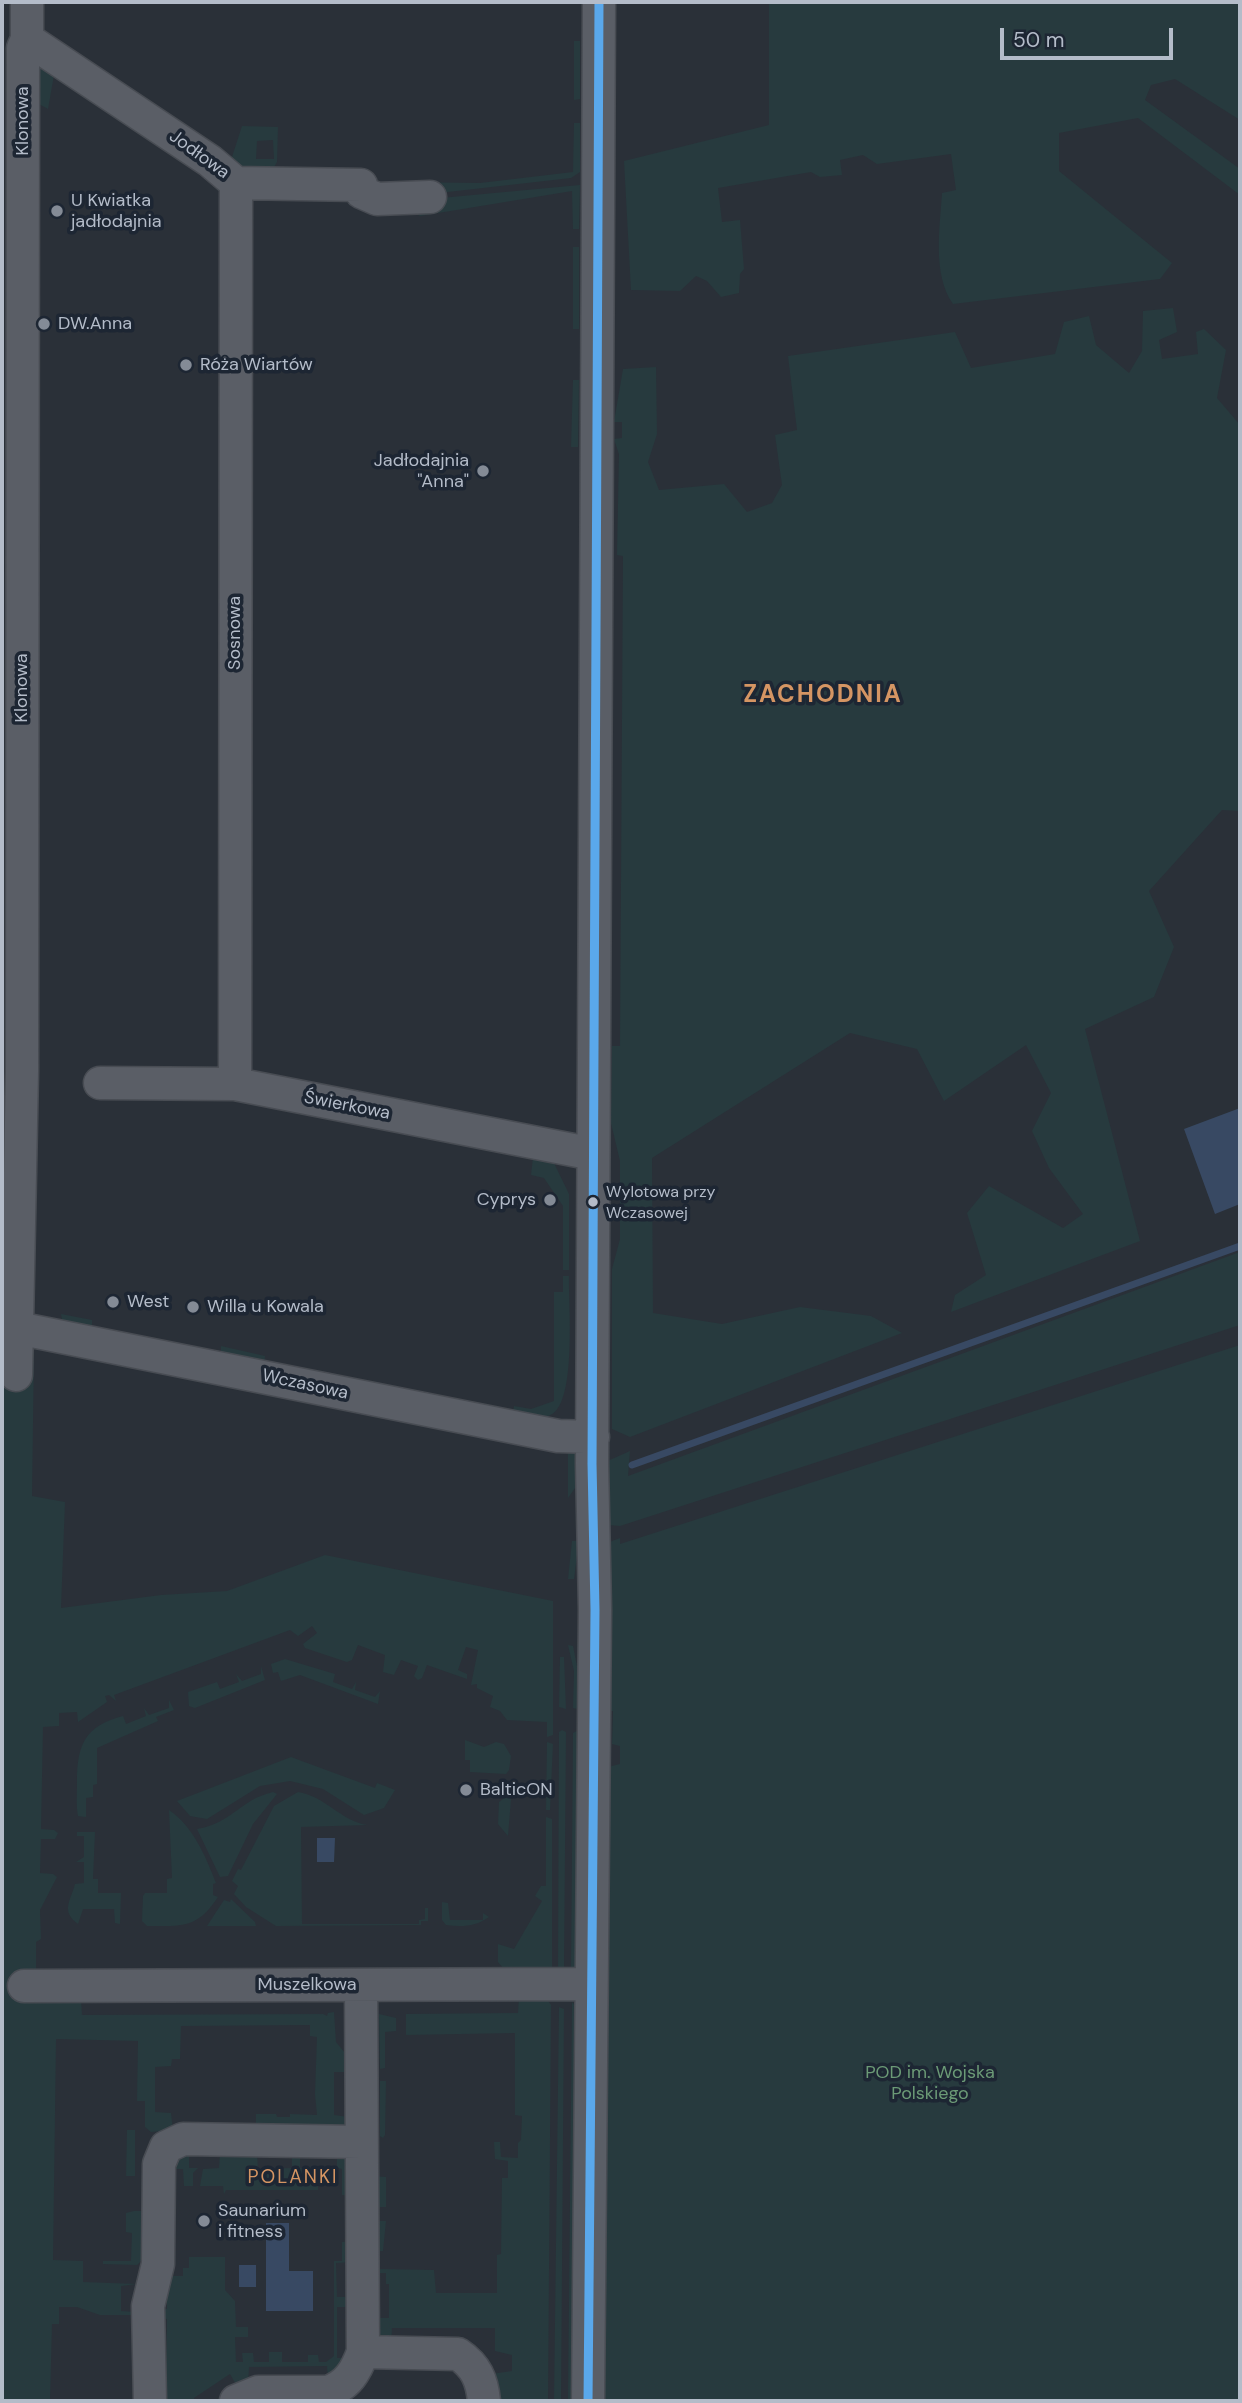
<!DOCTYPE html>
<meta charset="utf-8">
<style>
body{margin:0}
#map{position:relative;width:1242px;height:2403px;overflow:hidden;background:#2a3038;font-family:"DM Sans",sans-serif}
canvas{display:block}
.frame{position:absolute;inset:0;border:4px solid #b4bcc9;pointer-events:none}
.scale{position:absolute;left:1000px;top:28px;width:173px;height:32px;box-sizing:border-box;border:4px solid #b4bcc9;border-top:0;padding-left:9px;font-size:21px;line-height:24px;white-space:nowrap;color:#b4bcc9;-webkit-text-stroke:5px #1d2633;paint-order:stroke}
</style>
<div id="map">
<canvas width="1242" height="2403"></canvas>
<div class="frame"></div>
<div class="scale">50 m</div>
</div>
<script>
const ctx = document.querySelector('canvas').getContext('2d');
ctx.lineJoin = 'round';
function fill(path, color) { ctx.fillStyle = color; ctx.fill(path, 'evenodd'); }
function strokePath(path, color, width, dash) { ctx.strokeStyle = color; ctx.lineWidth = width; ctx.lineCap = dash ? 'butt' : 'round'; ctx.setLineDash(dash || []); ctx.stroke(path); }
function drawText(font, color, halo, rows, align = 'center') {
  ctx.font = font + ' "DM Sans",sans-serif'; ctx.lineWidth = 7; ctx.setLineDash([]); ctx.textBaseline = 'middle'; ctx.strokeStyle = halo; ctx.fillStyle = color; for (const [text, x, y, turn = 0] of rows) {
    ctx.save(); ctx.translate(x, y); ctx.rotate((+turn || 0) * Math.PI / 180); ctx.textAlign = isNaN(turn) ? turn : align; if (halo) ctx.strokeText(text, 0, 0); ctx.fillText(text, 0, 0); ctx.restore();
  }
}
const green = new Path2D(`
 M769,2H1240V120L1175,79L1151,85L1145,100L1240,169V195L1138,118L1059,133V171L1172,263L1160,279L953,304C932,274 940,227 942,193L956,190L951,154L877,164L863,155L840,160L842,175L820,177L811,172L718,188L722,222L740,220L744,269L740,274L739,293L721,297L707,281L696,276L680,291L631,290L624,161L769,125Z
 M574,41H580V99L574,100Z
 M28,58L54,75L48,109L37,103Z
 M574,123H580V172L571,178L430,194L400,190V182L480,183L573,172Z
 M242,126L278,127L277,162L272,171L251,174L231,160ZM273,140L274,159H256L257,141Z
 M580,185L579,229H573L572,191L420,216L406,208L430,199Z
 M573,247H579V329H573Z
 M1173,308L1177,332L1159,340L1162,359L1198,354L1196,332L1204,329L1226,350L1217,398L1240,425V811L1222,810L1149,891L1174,947L1154,997L1085,1029L1140,1241L951,1312L955,1295L986,1275L967,1213L989,1186L1063,1228L1083,1214L1049,1168L1032,1131L1051,1093L1026,1045L944,1101L917,1049L850,1033L652,1158L653,1313L722,1324L800,1307L871,1316L902,1333L630,1437L612,1429V1269L620,1239V1161L611,1123L612,1046H620L623,556L617,555L619,454L614,439L622,438V422H614L623,369L656,367L657,434L648,462L659,490L724,484L747,512L772,503L782,485L775,435L797,430L788,356L955,332L971,368L1055,354L1064,322L1089,316L1096,345L1129,373L1142,351L1143,311Z
 M573,380H579L578,447H571Z
 M2,538L4,1346L34,1351L32,1496L65,1502L61,1608L161,1595L227,1591L325,1555L553,1601V1735L547,1737V1722L507,1720L500,1711L490,1707L493,1696L477,1688V1684L471,1685L478,1650L466,1647L458,1670L467,1674V1679L427,1665L422,1678L418,1680L414,1676L418,1666L401,1660L394,1675L383,1672L385,1655L358,1645L352,1660L347,1662L305,1648L303,1644L317,1633L312,1626L298,1636L290,1630L114,1695L116,1701L109,1695L105,1696L107,1702L78,1722L77,1712L59,1713V1726L43,1727L41,1829L54,1830L58,1833L55,1839H41L40,1873L53,1874L57,1877L40,1910L41,1939L36,1942V1997L81,2000L82,2015L323,2014L327,2016L328,2013L334,2012L336,2042L349,2058L346,2072H334V2115L349,2117L348,2126L336,2132L328,2126L256,2125V2114H276L277,2117H290V2114L317,2115L315,2094L317,2037L310,2036V2025L181,2026L180,2059H172L171,2066L155,2067V2112L171,2113L173,2130L151,2132L145,2127V2101H137L138,2041L56,2039L53,2260L83,2261V2282L137,2284L121,2286V2311L135,2312V2315H100L77,2307H59V2324H52L50,2401H2Z
 M533,1157L553,1161L569,1194V1270H563V1206L544,1178L531,1175Z
 M1240,1252V1325L620,1526L609,1525L603,1463L630,1451L628,1476Z
 M563,1276H569C568,1302 578,1409 548,1416L546,1424L512,1417L514,1406L531,1409L554,1401V1292H563Z
 M61,1314L92,1320V1331L63,1325Z
 M1240,1345V2401H598L608,1767L620,1764V1746L612,1744L613,1711H604L607,1543L620,1538V1544Z
 M221,1346L265,1356L264,1366L221,1357Z
 M568,1449L577,1452L582,1478L568,1498Z
 M572,1541H579L574,1579H568Z
 M568,1645L573,1646L583,1696L582,1710L573,1708L574,1671Z
 M560,1657H564L566,1709L559,1707Z
 M285,1659L335,1674L333,1682L352,1689L356,1682L355,1690L375,1697L380,1691L378,1704L300,1675L281,1681L278,1672L273,1673L271,1664Z
 M261,1666L265,1680L195,1708L189,1706L188,1692L217,1682L220,1689L239,1682L236,1674L242,1681L261,1674Z
 M169,1700L174,1710L156,1717L158,1721L97,1748V1784L93,1785V1797L86,1798V1817L78,1816C76,1806 77,1793 77,1782C77,1746 84,1726 123,1716L126,1724L146,1716L144,1708L149,1715L169,1708Z
 M582,1728L578,1966L571,1973L573,1733Z
 M562,1730L566,1732L564,1967L558,1970L559,1732Z
 M465,1740L484,1747L496,1742L504,1744L511,1756L509,1770L506,1774L470,1772V1760H465Z
 M547,1742L553,1744L550,1810H546Z
 M291,1757L375,1788L377,1783L395,1790L384,1808L364,1815L323,1789L290,1781L260,1786L207,1819L190,1816L177,1801Z
 M273,1792L277,1794L253,1824L228,1876L220,1877L197,1829C233,1823 239,1800 273,1792Z
 M298,1792C325,1796 341,1821 367,1825L301,1827L302,1924H419V1920L425,1919V1908H428V1921H421V1925L276,1926L246,1907L234,1894L238,1886L232,1881L238,1869L241,1870L274,1806Z
 M507,1796L511,1799L508,1836L498,1824L499,1802Z
 M169,1810C193,1826 206,1857 216,1883L213,1884V1895L218,1897C197,1929 182,1926 147,1926L142,1921L143,1896L145,1893H167V1879L172,1878Z
 M546,1817L552,1819V1973H507L498,1962V1944L514,1949L542,1901L535,1896L541,1886H546Z
 M77,1832H95L93,1879H98V1893H121L120,1924L115,1923L114,1909H83L78,1924C60,1911 71,1900 75,1884L84,1883V1862H76L84,1857V1836H77Z
 M231,1899L255,1922L256,1926H207L224,1900L230,1902Z
 M442,1902L448,1903L450,1920H483V1913L489,1917C475,1927 462,1927 446,1925L442,1920Z
 M519,1997L547,1999L551,2005L548,2401H494L491,2374L512,2371V2355L495,2351V2328H392L391,2342H380L372,2318H389V2284H386V2273H378V2269L434,2270L436,2293H497V2255L501,2254L502,2178H508V2161L495,2159L494,2142H500L501,2157L518,2158V2143L521,2140L522,2116L515,2115V2033L406,2035V2014L518,2013Z
 M572,2002L577,2008L578,2401H568Z
 M559,2007L564,2009L561,2401H554Z
 M379,2014L396,2018V2031L385,2032V2068L380,2069Z
 M380,2081H386L385,2135L383,2138L380,2136Z
 M127,2130H135V2176H126Z
 M189,2153V2168H198L193,2173V2186H184L183,2169H172L169,2158Z
 M220,2153L257,2154L258,2169L292,2168V2154H300V2168H323L324,2177H318V2190H226L224,2194L223,2186H200L203,2169L219,2168Z
 M337,2154H349L350,2195H342V2169L337,2168Z
 M372,2176L386,2177V2207H373Z
 M134,2211H145L141,2216V2261L137,2265L103,2264V2261H131L132,2233L126,2232V2213Z
 M373,2221H386L383,2251H377Z
 M353,2241L354,2262L336,2263L337,2297H350V2307H337V2358H351L328,2380L327,2366L249,2367L248,2385L237,2386L230,2374L194,2398L195,2401H158L159,2386H166L167,2319L159,2318L160,2309H167V2301H160L169,2276H183V2268H189V2257H225V2290L235,2301L236,2327H248V2337H235L236,2362H243L242,2353H253L254,2362H269V2352H282V2362H308V2355H318L319,2362H326L334,2356V2261H342V2242Z`);
const water = new Path2D(`
 M1240,1108V1204L1215,1214L1184,1129Z
 M317,1838H335L334,1862H317Z
 M266,2223H289V2271H313V2311H266Z
 M239,2265H256V2287H239Z`);
const stream = new Path2D(`
 M632,1465L1240,1246`);
const minor = new Path2D(`
 M27,39L210,161L236,183L361,185V192L377,199L430,197
 M100,1083L235,1084L578,1151H593
 M235,1084L236,183
 M17,1328L558,1436L593,1437
 M16,1375L22,1071L23,48L27,39V2
 M24,1986L591,1984
 M363,2352L458,2354C476,2366 482,2380 484,2401
 M328,2392C348,2385 356,2371 363,2352L361,1985
 M150,2401L148,2306L158,2264L159,2164L166,2147L183,2139L360,2142
 M236,2401L258,2392H328V2401
 M588,2401L595,1610L592,1463L599,2`);
const bus1 = new Path2D(`
 M588,2401L595,1610L592,1463L599,2`);
const markers = [
 [57,211,7,"#848b96"],
 [44,324,7,"#848b96"],
 [186,365,7,"#848b96"],
 [483,471,7,"#848b96"],
 [550,1200,7,"#848b96"],
 [593,1202,6,"#b4bcc9"],
 [113,1302,7,"#848b96"],
 [193,1307,7,"#848b96"],
 [466,1790,7,"#848b96"],
 [204,2221,7,"#848b96"]
];
const busNames = [
 ["Wylotowa przy",606,1193],
 ["Wczasowej",606,1214]
];
const streetNames = [
 ["Klonowa",23,121,-90],
 ["Jodłowa",199,155,36],
 ["Sosnowa",235,633,-90],
 ["Klonowa",22,688,-90],
 ["Świerkowa",347,1106,11],
 ["Wczasowa",305,1385,12],
 ["Muszelkowa",307,1985]
];
const poiNames = [
 ["U Kwiatka",71,201],
 ["jadłodajnia",71,222],
 ["DW.Anna",58,324],
 ["Róża Wiartów",200,365],
 ["Jadłodajnia",469,461,"right"],
 ["\"Anna\"",469,482,"right"],
 ["Cyprys",536,1200,"right"],
 ["West",127,1302],
 ["Willa u Kowala",207,1307],
 ["BalticON",480,1790],
 ["Saunarium",218,2211],
 ["i fitness",218,2232]
];
const parkNames = [
 ["POD im. Wojska",930,2073],
 ["Polskiego",930,2094]
];
const neighbourhoodNames = [
 ["POLANKI",293,2178]
];
const districtNames = [
 ["ZACHODNIA",823,696]
];
fill(green, '#273a3e');
fill(water, '#384963');
strokePath(stream, '#384963', 7);
strokePath(minor, '#484c53', 35);
strokePath(minor, '#5a5e66', 32);
strokePath(bus1, '#5aa8eb', 9);
for (const [x, y, r, color] of markers) { const dot = new Path2D(); dot.arc(x, y, r, 0, 2 * Math.PI); ctx.fillStyle = color; ctx.fill(dot); strokePath(dot, '#1d2633', 2.5); }
drawText('16px', '#b4bcc9', '#1d2633', busNames, 'left');
drawText('18px', '#b4bcc9', '#1d2633', streetNames);
drawText('18px', '#b4bcc9', '#1d2633', poiNames, 'left');
drawText('18px', '#6b9a76', '#1d2633', parkNames);
ctx.letterSpacing = '2px';
drawText('19px', '#d59563', '#1d2633', neighbourhoodNames);
ctx.letterSpacing = '0px';
ctx.letterSpacing = '2px';
drawText('bold 24px', '#d59563', '#1d2633', districtNames);
ctx.letterSpacing = '0px';
</script>
